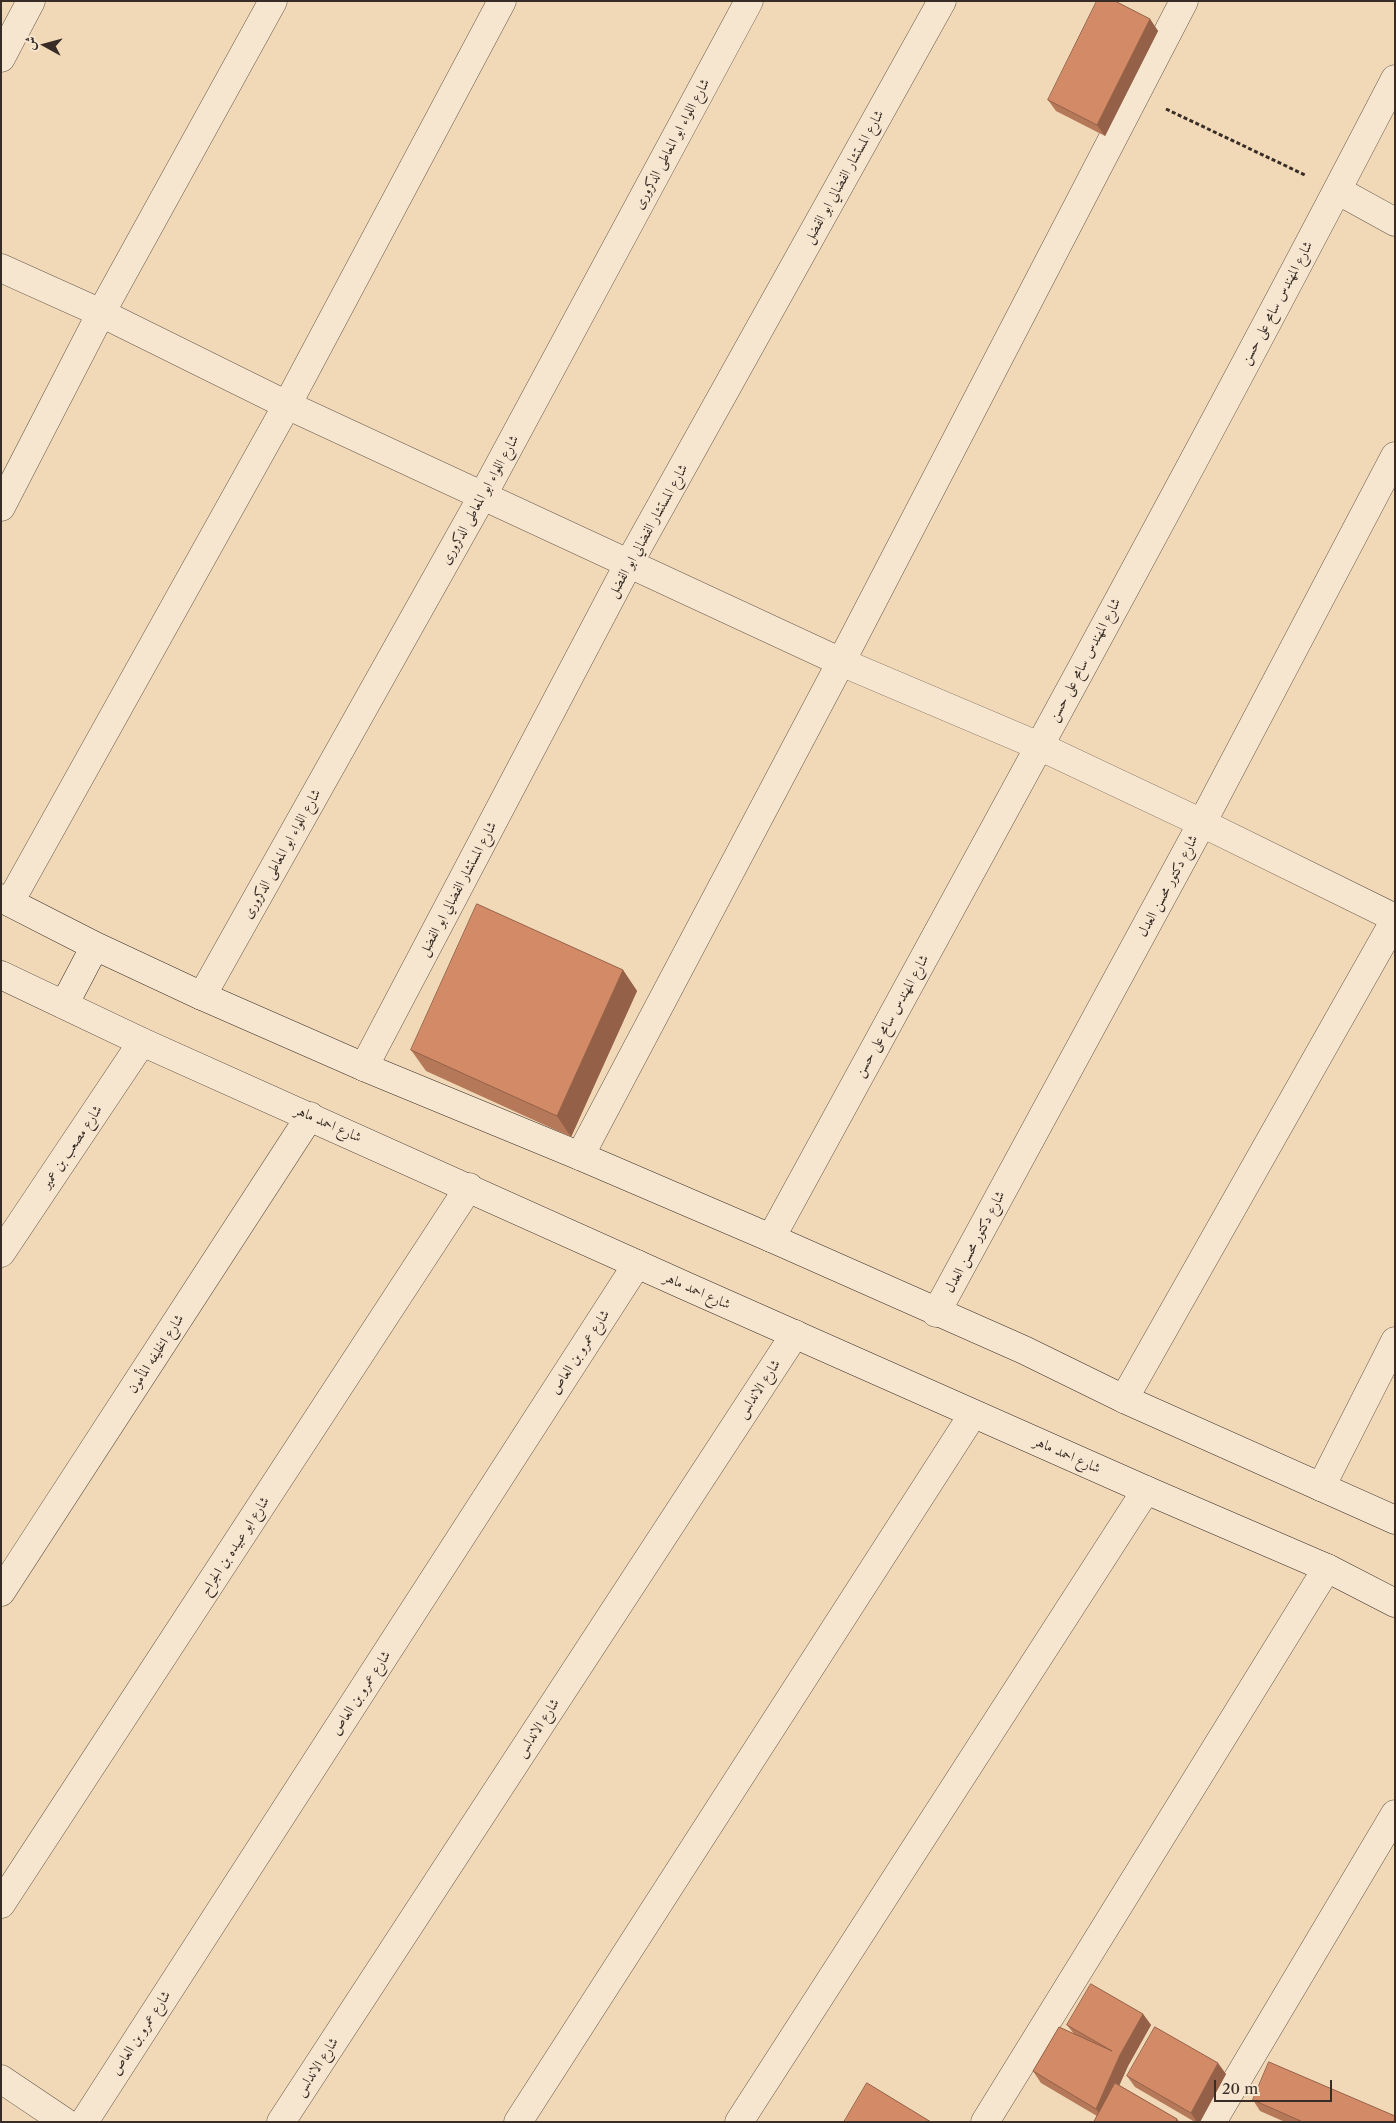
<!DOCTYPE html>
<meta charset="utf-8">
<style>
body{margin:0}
#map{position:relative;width:1396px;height:2123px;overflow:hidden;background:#f1d8b7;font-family:"Libre Caslon Text",Amiri,serif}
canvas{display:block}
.frame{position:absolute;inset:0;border:2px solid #382d26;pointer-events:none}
.north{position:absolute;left:20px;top:20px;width:50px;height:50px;-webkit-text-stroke:4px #f6e6d0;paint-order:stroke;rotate:277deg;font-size:14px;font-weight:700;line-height:20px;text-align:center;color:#382d26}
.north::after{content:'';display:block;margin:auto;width:18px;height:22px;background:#382d26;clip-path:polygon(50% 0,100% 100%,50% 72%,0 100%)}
.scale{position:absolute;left:1214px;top:2080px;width:118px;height:22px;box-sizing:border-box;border:2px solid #382d26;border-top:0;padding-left:6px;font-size:15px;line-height:18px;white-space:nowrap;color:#382d26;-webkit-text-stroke:4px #f6e6d0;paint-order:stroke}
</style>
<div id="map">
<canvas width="1396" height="2123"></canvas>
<div class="frame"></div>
<div class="north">ش</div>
<div class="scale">20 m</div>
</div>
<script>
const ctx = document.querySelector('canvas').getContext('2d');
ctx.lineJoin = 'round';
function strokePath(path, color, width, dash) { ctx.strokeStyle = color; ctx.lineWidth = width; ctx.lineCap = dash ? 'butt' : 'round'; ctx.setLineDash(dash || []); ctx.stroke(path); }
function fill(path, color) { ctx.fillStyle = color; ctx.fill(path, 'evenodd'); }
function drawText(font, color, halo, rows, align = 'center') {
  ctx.font = font + ' "Libre Caslon Text",Amiri,serif'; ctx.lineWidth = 4.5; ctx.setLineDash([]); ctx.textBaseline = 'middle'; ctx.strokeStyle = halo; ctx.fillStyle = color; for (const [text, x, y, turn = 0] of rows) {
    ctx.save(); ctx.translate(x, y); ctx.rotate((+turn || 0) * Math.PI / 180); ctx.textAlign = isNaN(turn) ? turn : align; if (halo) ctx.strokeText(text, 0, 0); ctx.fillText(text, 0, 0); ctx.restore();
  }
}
const path = new Path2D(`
 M1166,109L1305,175`);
const minor = new Path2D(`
 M1,58L31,1
 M1337,190L1395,222
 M1,268L101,313L287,405L841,662L1039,746L1202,823L1395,918
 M1,507L101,313L273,1
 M10,902L287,405L502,1
 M202,996L483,495L749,1
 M364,1067L629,563L942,1
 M580,1156L841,662L1184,1
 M771,1238C981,853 1193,469 1395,79
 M1,1253L142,1042
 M936,1313L1202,823L1395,456
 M1124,1399L1395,920
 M1321,1487L1395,1341
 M1,1592L310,1116
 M1,1904L469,1187
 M1,2079L65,2122
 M84,2122L637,1264
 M281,2122L795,1334
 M518,2122L973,1414
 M739,2122L1146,1490
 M985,2122L1327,1568
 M1212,2122L1395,1814`);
const secondary = new Path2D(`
 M1,898L95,946L202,996L364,1067L580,1156L771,1238L1024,1350L1124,1399L1395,1520
 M1,975L142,1042L688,1287L1146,1490L1327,1568L1395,1603
 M64,1005L95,946`);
const wall = new Path2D(`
 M1150,19L1158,31L1105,136L1056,111L1048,100Z
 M623,970L637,991L571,1137L426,1071L411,1050Z
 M1143,2014L1151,2025L1128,2066L1119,2085L1177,2119L1180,2122H1094L1097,2116L1041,2083L1033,2071L1074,2034L1067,2025Z
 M1226,2074L1200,2122H1195L1135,2087L1127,2076Z
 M1253,2100L1395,2122H1285L1260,2111Z`);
const shadedWall = new Path2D(`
 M1150,19L1158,31L1105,136L1097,125Z
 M623,970L637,991L571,1137L557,1116Z
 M1143,2014L1151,2025L1128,2066L1104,2120L1096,2109L1120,2055Z
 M1218,2063L1226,2074L1200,2122H1197L1191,2113Z`);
const building = new Path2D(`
 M1097,1H1115L1150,19L1097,125L1048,100Z
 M477,904L623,970L557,1116L411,1050Z
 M1091,1984L1143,2014L1120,2055L1096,2109L1033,2071L1059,2027L1112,2051L1067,2025Z
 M1155,2027L1218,2063L1191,2113L1127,2076Z
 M1269,2062L1395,2116V2122H1303L1253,2100Z
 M867,2083L931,2122H844Z
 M1115,2083L1177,2119L1176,2122H1094Z`);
const streetNames = [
 ["شارع اللواء ابو المعاطى الدكرورى",672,144,-62],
 ["شارع المستشار الفضالي ابو الفضل",844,177,-61],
 ["شارع المهندس سامح على حسن",1277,303,-62],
 ["شارع اللواء ابو المعاطى الدكرورى",480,500,-61],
 ["شارع المستشار الفضالي ابو الفضل",648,531,-61],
 ["شارع المهندس سامح على حسن",1085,660,-62],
 ["شارع اللواء ابو المعاطى الدكرورى",282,854,-61],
 ["شارع دكتور محسن العدل",1168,886,-62],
 ["شارع المستشار الفضالي ابو الفضل",458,889,-62],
 ["شارع المهندس سامح على حسن",892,1016,-61],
 ["شارع احمد ماهر",328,1124,24],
 ["شارع مصعب بن عمير",72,1147,-56],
 ["شارع دكتور محسن العدل",975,1242,-62],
 ["شارع احمد ماهر",697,1291,24],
 ["شارع عمرو بن العاص",580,1352,-57],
 ["شارع الخليفه المأمون",156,1354,-57],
 ["شارع الاندلس",759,1389,-57],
 ["شارع احمد ماهر",1067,1455,24],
 ["شارع ابو عبيده بن الجراح",235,1546,-57],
 ["شارع عمرو بن العاص",361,1693,-57],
 ["شارع الاندلس",538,1728,-57],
 ["شارع عمرو بن العاص",141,2033,-57],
 ["شارع الاندلس",317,2067,-57]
];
strokePath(minor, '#66584a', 29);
strokePath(secondary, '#382d26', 29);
strokePath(path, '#382d26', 3, [4, 2.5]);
strokePath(minor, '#f6e6d0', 28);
strokePath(secondary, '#f6e6d0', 28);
fill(wall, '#b57859');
fill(shadedWall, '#946148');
fill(building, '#d38b67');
strokePath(building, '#946148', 1);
drawText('14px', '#382d26', '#f6e6d0', streetNames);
</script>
